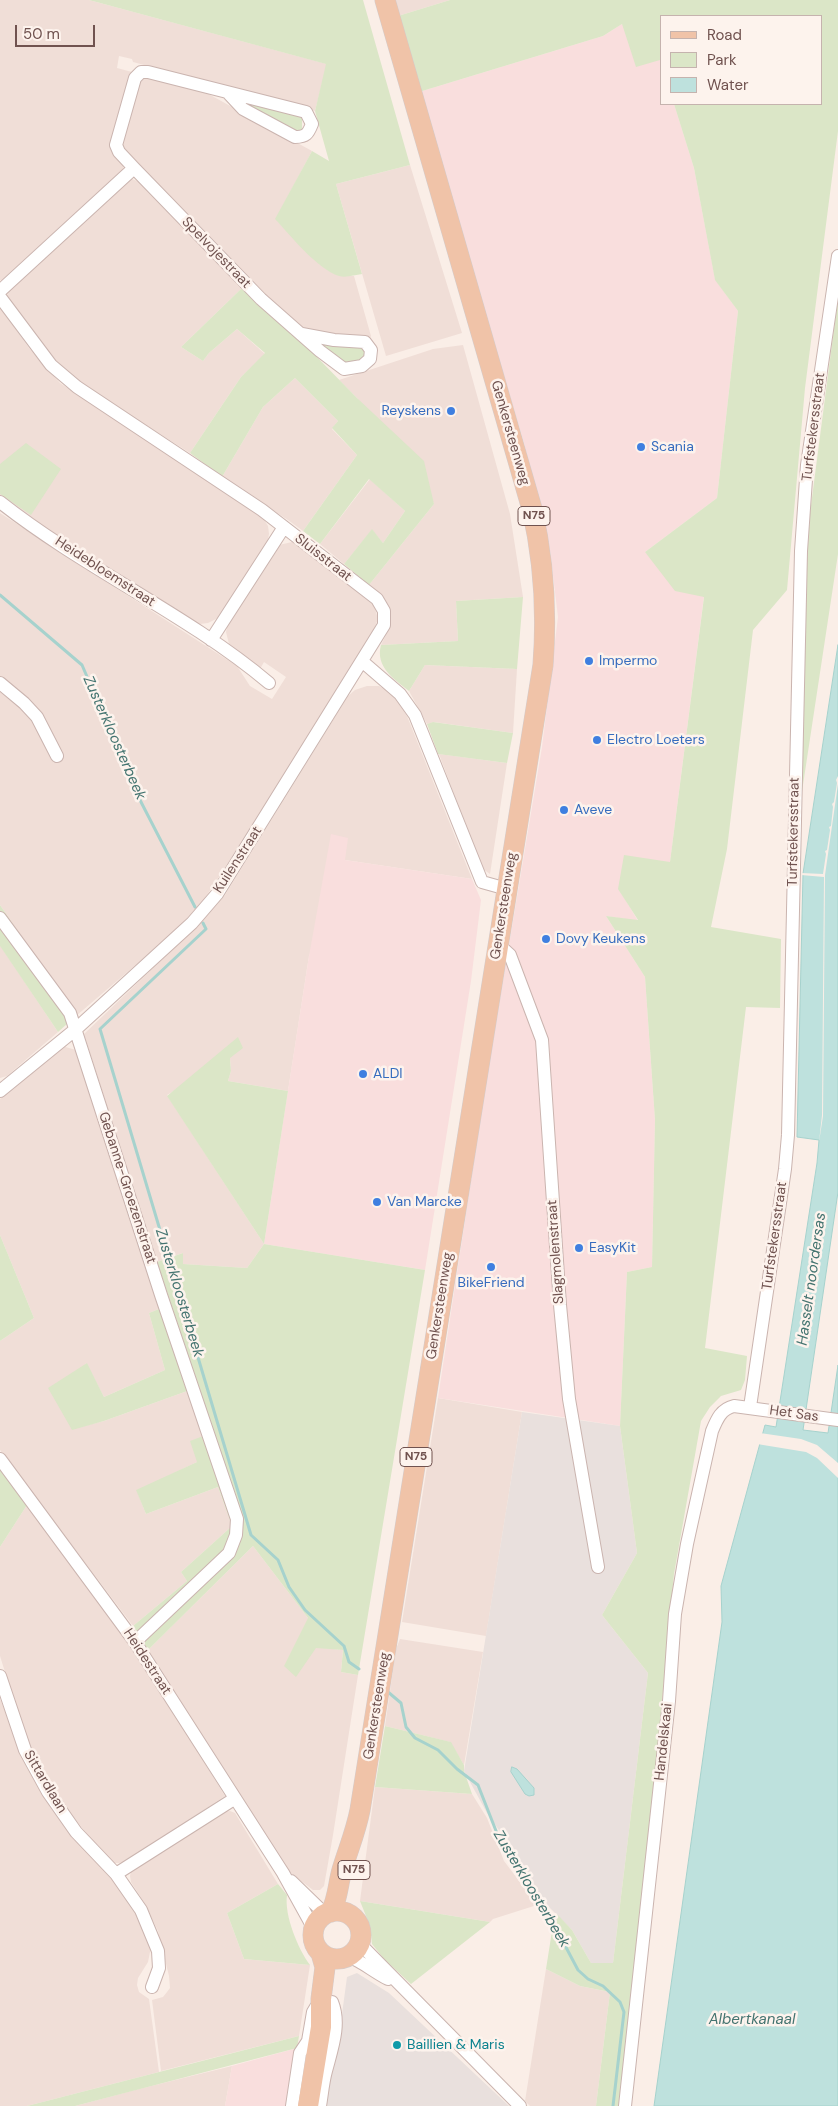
<!DOCTYPE html>
<style>
body{margin:0}
#map{position:relative;width:838px;height:2106px;overflow:hidden;background:#faeee7;font-family:"DM Sans",sans-serif}
canvas{display:block}
.legend{position:absolute;left:660px;top:15px;width:162px;height:90px;box-sizing:border-box;background:#fdf3ed;border:1px solid #c5b3ae;margin:0;padding:6px 9px;list-style:none;font-size:15px;color:#70524f}
.legend li{display:flex;align-items:center;gap:10px;height:25px}
.legend b{width:25px;border:1px solid #c5b3ae}
.scale{position:absolute;left:15px;top:25px;width:80px;height:22px;box-sizing:border-box;border:2px solid #70524f;border-top:0;padding-left:6px;font-size:15px;line-height:18px;white-space:nowrap;color:#70524f;-webkit-text-stroke:4px #fdf3ed;paint-order:stroke}
</style>
<div id="map">
<canvas width="838" height="2106"></canvas>
<ul class="legend">
<li><b style="height:6px;background:#f0c3a8"></b>Road</li>
<li><b style="height:14px;background:#dbe6c7"></b>Park</li>
<li><b style="height:14px;background:#bee1dd"></b>Water</li>
</ul>
<div class="scale">50 m</div>
</div>
<script>
const ctx = document.querySelector('canvas').getContext('2d');
ctx.lineJoin = 'round';
function fill(path, color) { ctx.fillStyle = color; ctx.fill(path, 'evenodd'); }
function strokePath(path, color, width, dash) { ctx.strokeStyle = color; ctx.lineWidth = width; ctx.lineCap = dash ? 'butt' : 'round'; ctx.setLineDash(dash || []); ctx.stroke(path); }
function drawText(font, color, halo, rows, align = 'center') {
  ctx.font = font + ' "DM Sans",sans-serif'; ctx.lineWidth = 5; ctx.setLineDash([]); ctx.textBaseline = 'middle'; ctx.strokeStyle = halo; ctx.fillStyle = color; for (const [text, x, y, turn = 0] of rows) {
    ctx.save(); ctx.translate(x, y); ctx.rotate((+turn || 0) * Math.PI / 180); ctx.textAlign = isNaN(turn) ? turn : align; if (halo) ctx.strokeText(text, 0, 0); ctx.fillText(text, 0, 0); ctx.restore();
  }
}
const residential = new Path2D(`
 M0,0H89L327,64L315,111L133,62L132,59L119,56L117,68L132,72L112,143L123,164V169L4,281L0,280Z
 M394,0H450L398,16Z
 M147,76L203,91L312,151L276,219L309,254L328,270L340,276H354L371,336L369,340L303,329L268,300L120,145L137,82Z
 M410,165L462,333L386,356L336,184Z
 M129,178L140,182L243,287L181,347L203,361L209,353L237,329L265,354L241,377L190,453L79,383L54,361L7,296L8,290Z
 M0,307L29,348L60,383L263,518L268,526L269,534L267,544L220,617L208,623L200,624L190,622L14,508L0,497Z
 M463,345L510,514L523,597L456,601L458,641L381,645L389,629L390,614L386,602L369,585L434,504L431,497L357,398L339,380L433,349Z
 M295,378L338,421L332,429L357,455L303,531L288,520L222,477L263,407Z
 M370,479L405,511L383,543L372,530L344,564L320,544Z
 M0,513L237,666L250,686L272,699L286,677L264,662L260,669L229,644L226,632L228,623L279,545L292,542L299,545L374,605L378,619L373,632L263,810L203,901L173,933L76,1016L0,905V690L30,716L54,762L62,758L36,706L0,676Z
 M425,665L517,669L513,733L434,722L427,724L409,691Z
 M367,686H379L392,693L407,716L472,879L345,860L309,956L288,1091L228,1081L231,1071L230,1058L167,1095L264,1244L247,1268L183,1264V1253L157,1262L84,1034L195,928L225,895L348,696L355,690Z
 M439,754L507,763L490,874L483,869L478,859Z
 M0,945L58,1032L7,1076L0,1078Z
 M62,1046L76,1050L159,1309L149,1313L165,1370L104,1397L86,1363L72,1429L104,1421L190,1390L208,1434L197,1462L137,1491L146,1514L218,1487L232,1526L181,1572L187,1581L133,1626L0,1450V1341L34,1318L0,1235V1099Z
 M438,1398L522,1412L486,1636L402,1622Z
 M27,1505L132,1645L225,1796L127,1861L119,1863H114L104,1855L58,1798L25,1736L0,1656V1547Z
 M253,1546L308,1618L316,1647L343,1650L341,1672L358,1675L333,1835L324,1886L320,1890H313L288,1871L260,1832L148,1650Z
 M400,1639L483,1652L464,1765L450,1742L385,1726L396,1649Z
 M0,1699L19,1744L139,1915L151,1947L148,1962L138,1978L137,1985L139,1992L149,1999L159,2072L27,2106H0Z
 M375,1787L472,1794L487,1818L504,1861L537,1905L493,1919L490,1922L360,1901Z
 M230,1811L235,1813L278,1884L227,1913L244,1959L310,1965L299,2036L161,2071L152,2000L163,1997L167,1992L170,1988L169,1976L158,1931L145,1904L131,1882L130,1876L131,1871L222,1812Z
 M546,1969L580,1986L610,1992L596,2106H530L525,2101Z
 M232,2066L225,2106H75L135,2090Z`);
const commercial = new Path2D(`
 M622,24L661,60L662,104H674L694,168L715,279L738,311L717,498L645,552L704,596L670,862L619,889L638,921L606,916L645,977L655,1120L652,1267L627,1272L620,1426L438,1398L484,1095L542,747L558,617L550,551L524,443L419,92L603,36Z
 M331,834L348,838L345,860L472,879L481,900L471,981L425,1270L264,1244L309,956Z
 M297,2048L288,2106H225L232,2066Z`);
const industrial = new Path2D(`
 M522,1412L620,1426L637,1553L602,1615L648,1673L613,1963H591L572,1930L537,1895L516,1867L509,1856L501,1833L487,1813L464,1771Z
 M357,1973L389,1993L509,2106H324L338,2044L347,1977Z`);
const green = new Path2D(`
 M89,0H363L410,165L336,184L362,274C355,275 346,278 339,276C317,269 291,236 275,219L312,151L329,161L315,111L326,64Z
 M450,0H838V131L805,388L787,590L753,630L727,849L711,927L781,939L780,1008L746,1007L705,1348L747,1356L745,1380L741,1390L721,1396L710,1407L701,1421L674,1574L640,1937L619,2106H596L610,1992L580,1986L546,1969L552,1931L557,1914L572,1930L591,1963H613L648,1673L602,1615L637,1553L620,1426L627,1272L652,1267L655,1120L645,977L606,916L638,920L618,889L624,855L670,862L704,597L675,591L645,552L717,498L738,311L715,280L694,168L674,104H822V16H662V63L660,60L636,67L622,24L603,36L419,92L398,16Z
 M247,102L302,117V130L295,133L246,104Z
 M243,287L259,306L312,352L357,398L424,461L434,504L369,585L344,564L372,529L383,543L405,511L369,479L320,544L303,531L357,455L332,428L338,421L295,378L263,407L222,477L190,453L241,377L265,353L237,329L209,353L203,361L181,347Z
 M838,298V554L801,798L806,575L810,513Z
 M324,344L365,348V359L345,366L323,346Z
 M26,443L61,469L31,515L0,494V464Z
 M523,597L517,669L425,665L409,691C394,679 375,667 381,645L458,641L456,601Z
 M433,722L513,733L507,763L438,754L427,724Z
 M0,905L76,1016L58,1032L0,946Z
 M238,1037L243,1048L230,1058L231,1071L228,1081L288,1091L264,1244L425,1270L358,1675L341,1672L343,1650L316,1648L296,1677L284,1666L308,1618L253,1546L148,1650L133,1626L187,1581L181,1572L232,1526L218,1487L146,1514L136,1490L197,1462L190,1441L214,1432L157,1262L183,1253V1264L247,1268L264,1244L167,1096Z
 M0,1235L34,1318L0,1341Z
 M159,1309L190,1390L104,1421L72,1430L48,1388L87,1363L104,1397L165,1370L149,1313Z
 M0,1469L27,1505L0,1547Z
 M385,1726L451,1742L464,1765V1771L472,1794L375,1787Z
 M278,1884L287,1895C284,1915 298,1949 310,1965L244,1959L227,1913Z
 M360,1901L490,1922L411,1984L384,1959L372,1944L370,1926Z
 M299,2036L297,2048L75,2106H27Z`);
const water = new Path2D(`
 M838,645V1192L803,1430L828,1433L838,1365V2106H654L722,1622L721,1586L765,1425L776,1427L817,1163L819,1140L797,1137L803,874Z
 M512,1767L517,1769L534,1788V1795L529,1796L525,1794L511,1772Z`);
const pier = new Path2D(`
 M838,776V784L825,875L823,1116L819,1142L822,1115L824,877L801,875V873L823,874L826,854L825,851L827,850L830,830L829,827L831,826L833,807L832,804L834,802L837,783L836,780Z
 M760,1433L801,1439L817,1445L838,1463V1478L817,1458L806,1452L757,1444Z`);
const stream = new Path2D(`
 M0,595L82,665L141,802L195,907
 M203,923L206,929L100,1029L251,1535L278,1560L289,1587L305,1610L344,1646L349,1662L359,1669
 M388,1692L401,1703L406,1727L415,1738L438,1750L457,1769L478,1785L500,1841L535,1897L551,1919L578,1970L588,1979L603,1986L620,2002L624,2012L613,2106`);
const minor = new Path2D(`
 M229,94L243,109L295,137C306,137 308,134 312,124L306,112L148,72H141L135,78L116,145L119,152L134,168L261,299L320,351L344,369L362,366L370,359L371,350L365,342L334,340L302,334
 M0,291L134,168
 M0,297L51,365L77,387L262,510L377,599L384,611V625L217,894L192,923L76,1029L0,1091
 M0,502C85,569 187,614 269,683
 M211,640L284,527
 M363,662L400,694L415,715L482,882L507,889
 M0,683L24,703L37,717L57,756
 M0,918L70,1013L161,1295L237,1519L236,1535L229,1553L135,1642
 M498,944L510,955L542,1040L560,1305L569,1399L598,1567
 M750,1407L785,1169L788,1135L801,551L807,465L838,256
 M0,1459L135,1642L283,1873L314,1929
 M0,1676L25,1750L48,1792L76,1832L116,1874L141,1910L158,1951L159,1968L152,1987
 M116,1874L234,1799
 M291,1881L325,1914
 M359,1943L520,2106
 M348,1956C363,1962 374,1972 388,1979
 M292,2106L300,2053L308,2041L313,2012L316,2007
 M320,2106C322,2094 323,2082 326,2071C332,2048 341,2024 332,2002
 M625,2106L669,1701L675,1614L687,1544L712,1431C717,1419 721,1409 734,1406L838,1420`);
const primary = new Path2D(`
 M313 1935a24 24 0 1 1 48 0a24 24 0 1 1-48 0Z
 M331,1912C338,1898 338,1884 342,1870C348,1850 356,1831 360,1810L543,665C547,612 544,561 532,509L385,0
 M308,2106L321,2027V1999L325,1967L321,1953`);
const markers = [
 [451,411,5,"#3f7fe0"],
 [641,447,5,"#3f7fe0"],
 [589,661,5,"#3f7fe0"],
 [597,740,5,"#3f7fe0"],
 [564,810,5,"#3f7fe0"],
 [546,939,5,"#3f7fe0"],
 [363,1074,5,"#3f7fe0"],
 [377,1202,5,"#3f7fe0"],
 [579,1248,5,"#3f7fe0"],
 [491,1267,5,"#3f7fe0"],
 [397,2045,5,"#0f9aa8"]
];
const shields = [
 [534,516,32],
 [416,1457,32],
 [354,1870,32]
];
const shieldNames = [
 ["N75",534,516],
 ["N75",416,1457],
 ["N75",354,1870]
];
const streetNames = [
 ["Spelvojestraat",216,253,46],
 ["Turfstekersstraat",814,427,-83],
 ["Genkersteenweg",510,433,74],
 ["Sluisstraat",323,558,38],
 ["Heidebloemstraat",105,572,33],
 ["Turfstekersstraat",794,832,-89],
 ["Kuilenstraat",238,860,-57],
 ["Genkersteenweg",504,906,-81],
 ["Gebanne-Groezenstraat",127,1188,72],
 ["Turfstekersstraat",775,1236,-82],
 ["Slagmolenstraat",556,1252,-94],
 ["Genkersteenweg",440,1306,-81],
 ["Het Sas",794,1414,8],
 ["Heidestraat",147,1662,57],
 ["Genkersteenweg",377,1706,-81],
 ["Handelskaai",664,1742,-84],
 ["Sittardlaan",45,1782,59]
];
const shopNames = [
 ["Reyskens",441,411,"right"],
 ["Scania",651,447],
 ["Impermo",599,661],
 ["Electro Loeters",607,740],
 ["Aveve",574,810],
 ["Dovy Keukens",556,939],
 ["ALDI",373,1074],
 ["Van Marcke",387,1202],
 ["EasyKit",589,1248],
 ["BikeFriend",491,1283,"center"]
];
const cultureNames = [
 ["Baillien & Maris",407,2045]
];
const waterNames = [
 ["Zusterkloosterbeek",114,738,66],
 ["Hasselt noordersas",812,1279,-82],
 ["Zusterkloosterbeek",179,1293,73],
 ["Zusterkloosterbeek",531,1889,59],
 ["Albertkanaal",752,2020]
];
fill(residential, '#f0ded7');
fill(commercial, '#f9dedd');
fill(industrial, '#e9e0dd');
fill(green, '#dbe6c7');
fill(water, '#bee1dd');
strokePath(water, '#a6d2cd', 1);
fill(pier, '#faeee7');
strokePath(stream, '#a6d2cd', 3);
strokePath(minor, '#cab4af', 14);
strokePath(primary, '#d4cbca', 21);
strokePath(minor, '#fff', 12);
strokePath(primary, '#f0c3a8', 20);
for (const [x, y, r, color] of markers) { const dot = new Path2D(); dot.arc(x, y, r, 0, 2 * Math.PI); ctx.fillStyle = color; ctx.fill(dot); strokePath(dot, '#fdf3ed', 2); }
for (const [x, y, w] of shields) { const box = new Path2D(); box.roundRect(x - w / 2, y - 9.5, w, 19, 4); ctx.fillStyle = '#fdf3ed'; ctx.fill(box); strokePath(box, '#70524f', 1); }
drawText('bold 12px', '#70524f', null, shieldNames);
drawText('14px', '#70524f', '#fdf3ed', streetNames);
drawText('14px', '#366cbe', '#fdf3ed', shopNames, 'left');
drawText('14px', '#0d838f', '#fdf3ed', cultureNames, 'left');
drawText('italic 15px', '#447470', '#fdf3ed', waterNames);
</script>
